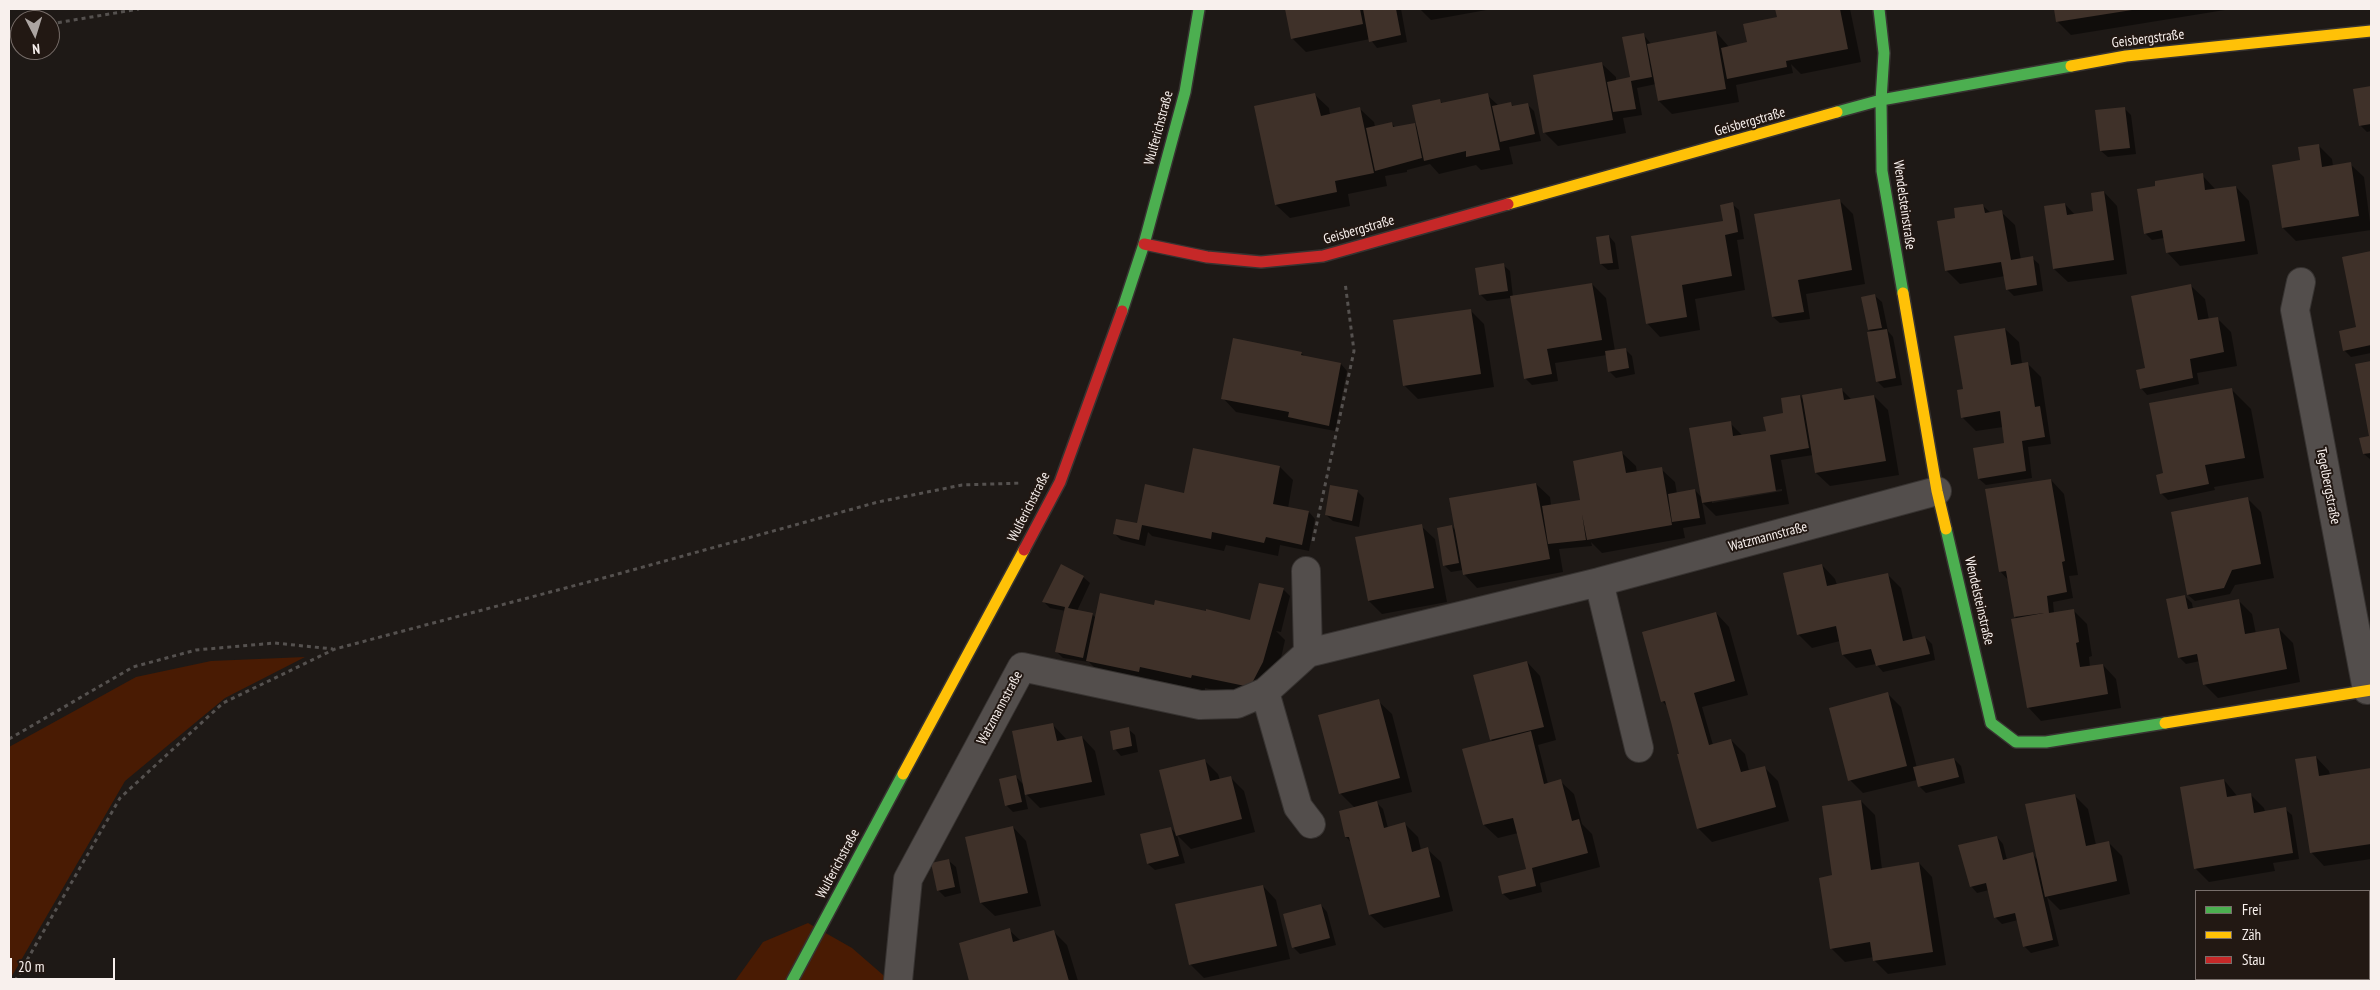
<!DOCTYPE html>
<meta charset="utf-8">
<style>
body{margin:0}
#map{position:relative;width:2380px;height:990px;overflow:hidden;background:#1e1916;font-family:"PT Sans Narrow",sans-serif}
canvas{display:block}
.frame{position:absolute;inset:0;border:10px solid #f8f0ed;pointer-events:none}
.legend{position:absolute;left:2195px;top:890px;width:175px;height:90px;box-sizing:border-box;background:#221813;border:1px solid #786e6a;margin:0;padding:6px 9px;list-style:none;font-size:15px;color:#f8f0ed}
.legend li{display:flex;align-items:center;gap:10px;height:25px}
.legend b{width:25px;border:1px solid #786e6a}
.north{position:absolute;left:10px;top:10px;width:50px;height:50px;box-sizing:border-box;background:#221813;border:1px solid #786e6a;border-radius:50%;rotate:175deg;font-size:14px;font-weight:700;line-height:20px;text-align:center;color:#f8f0ed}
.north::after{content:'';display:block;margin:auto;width:18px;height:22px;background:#aca5a2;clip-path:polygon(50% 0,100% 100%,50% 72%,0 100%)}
.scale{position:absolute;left:10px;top:958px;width:105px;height:22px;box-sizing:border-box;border:2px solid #f8f0ed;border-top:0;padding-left:6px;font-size:15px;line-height:18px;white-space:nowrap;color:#f8f0ed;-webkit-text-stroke:4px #221813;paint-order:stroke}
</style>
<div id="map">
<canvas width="2380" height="990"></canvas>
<div class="frame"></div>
<ul class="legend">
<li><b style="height:6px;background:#4caf50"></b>Frei</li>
<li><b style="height:6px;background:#ffc107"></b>Zäh</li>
<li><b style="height:6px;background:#c62828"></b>Stau</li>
</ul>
<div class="north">N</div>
<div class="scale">20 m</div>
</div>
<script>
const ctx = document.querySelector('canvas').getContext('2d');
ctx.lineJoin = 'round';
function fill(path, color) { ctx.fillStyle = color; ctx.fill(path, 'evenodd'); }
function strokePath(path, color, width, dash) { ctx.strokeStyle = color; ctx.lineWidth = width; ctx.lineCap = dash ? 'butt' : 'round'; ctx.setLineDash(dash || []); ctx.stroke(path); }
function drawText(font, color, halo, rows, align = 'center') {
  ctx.font = font + ' "PT Sans Narrow",sans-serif'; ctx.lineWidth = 4; ctx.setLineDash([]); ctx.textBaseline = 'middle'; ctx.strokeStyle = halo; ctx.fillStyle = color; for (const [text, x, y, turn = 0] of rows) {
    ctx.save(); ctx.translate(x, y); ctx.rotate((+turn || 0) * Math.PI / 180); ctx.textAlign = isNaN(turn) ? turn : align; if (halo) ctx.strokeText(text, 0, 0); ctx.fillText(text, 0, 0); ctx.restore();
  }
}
const green = new Path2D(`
 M305,657L225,698L125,781L9,981V747L136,677L211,661Z
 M2371,907V981H2251V979H2369V908Z
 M808,923L852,948L890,981H735L763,942Z`);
const shadow = new Path2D(`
 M1286,9H1401L1407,42L1377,48L1370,39L1306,52L1292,38Z
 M1420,9H1492L1431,20Z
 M1776,9H1850L1861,62L1801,74L1791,64L1793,73L1736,85L1739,102L1672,114L1659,101L1656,84L1637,88L1642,115L1623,118L1626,133L1558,146L1544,132L1602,64L1616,77V81L1632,78L1643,34L1651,44L1716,32L1729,47L1749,43L1779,21Z
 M2055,9H2231L2071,35L2057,21Z
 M2371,87V131L2367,132L2360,125L2355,90Z
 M1315,95L1329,108L1330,115L1360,109L1374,122L1375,127L1392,124L1396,128L1415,124L1418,128L1439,100L1443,104L1487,95L1499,106L1511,104L1514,107L1528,105L1534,111L1541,141L1509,147L1513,164L1481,170L1476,165L1439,174L1430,164L1407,170V172L1385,176L1387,186L1348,194L1350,206L1290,218L1276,205Z
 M2124,108L2131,115L2136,154L2108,157L2101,151Z
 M2318,145L2332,159L2333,166L2350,164L2364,177L2371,230L2296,241L2283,228L2302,161Z
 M2202,175L2216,190L2236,187L2249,201L2258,254L2180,266L2167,252L2164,238L2152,240L2145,233Z
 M2104,192L2117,206L2127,274L2068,282L2054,269L2065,204L2075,215L2095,212Z
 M1840,201L1853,214L1865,284L1806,294L1810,319L1780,323L1773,317L1768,286Z
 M1732,204L1739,210L1744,239L1737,240L1745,290L1695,299L1700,330L1660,337L1647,323L1725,224Z
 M1982,205L1991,213L2001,212L2015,225L2021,260L2032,258L2039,264L2043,291L2014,296L2007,289L2005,276L1960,284L1946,270L1957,219Z
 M1609,236L1615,243L1619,269L1608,270L1601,264Z
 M2371,252V353L2351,357L2344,350L2357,328L2343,258Z
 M1503,265L1510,271L1513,297L1592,284L1606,298L1615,351L1625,349L1632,356L1635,374L1616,378L1609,371L1607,355L1555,363L1558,381L1532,385L1525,378L1511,298L1487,301L1480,294Z
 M2191,286L2205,299L2209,320L2217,318L2231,332L2237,366L2197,373L2199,384L2147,395L2141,388L2147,369Z
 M1875,296L1882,302L1888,331L1893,337L1902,385L1884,388L1877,381L1872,332L1869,330Z
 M1470,310L1484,324L1494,387L1418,399L1404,385Z
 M2005,329L2019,342L2022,364L2027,363L2041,377L2051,444L2028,447L2032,478L1986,485L1979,479L2006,444L2003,427L1976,431L1963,418L1965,390Z
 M1301,353L1306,357L1341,364L1347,371L1335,431L1236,412L1223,398Z
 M2371,362V436L2356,365Z
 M2231,389L2251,409L2264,478L2214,487L2215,490L2168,500L2161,493L2166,475Z
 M1842,390L1852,400L1874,396L1888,410L1899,475L1830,486L1816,473L1813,455L1781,460L1789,504L1716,516L1702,502L1706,524L1683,528L1685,538L1602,553L1591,542L1592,546L1559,549L1563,572L1477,588L1464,574L1463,570L1451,572L1444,565L1452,526L1456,531L1536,484L1550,497L1551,505L1579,501L1622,453L1636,466L1637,473L1661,469L1675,482L1677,494L1695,490L1702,498L1730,423L1743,436L1765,432L1785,414L1800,396L1804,400ZM1782,489V491L1712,503V500Z
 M2371,437V460L2364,454L2361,439Z
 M1280,467L1293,480L1288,508L1309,512L1315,519L1309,551L1280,545L1278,556L1226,545L1224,551L1152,536L1148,532L1145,546L1121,540L1115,534L1142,526L1139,523L1185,494Z
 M2051,480L2064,494L2078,575L2069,576L2073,598L2053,602L2054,613L2073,610L2087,624L2092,656L2089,657L2090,667L2103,665L2116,679L2121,708L2041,721L2028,707L2017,619L2015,617L2009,581L2000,571Z
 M1331,486L1358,492L1364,498L1359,527L1333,521L1326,515Z
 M2248,499L2261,512L2274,578L2235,585L2230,594L2195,601L2188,595Z
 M1421,526L1435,539L1447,602L1382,614L1369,601Z
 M1822,565L1835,579L1837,585L1887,574L1901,588L1913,640L1925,637L1932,644L1935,660L1883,672L1876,664L1856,668L1843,655L1840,641L1812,648L1798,634Z
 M1083,577L1090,583L1077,611L1092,614L1096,618L1155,606L1251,622L1283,589L1290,596L1281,632L1276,631L1285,640L1277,676L1263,700L1205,688V691L1154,680L1153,685L1101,674L1089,662L1063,658L1057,652L1066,611L1050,608L1044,602Z
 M2185,596L2192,603L2193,609L2238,600L2252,614L2256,634L2279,629L2293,643L2300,682L2218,698L2204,684L2200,661L2186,664L2179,657Z
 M1716,613L1729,627L1748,695L1702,707L1713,745L1731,740L1745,754L1749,771L1764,767L1778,781L1789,821L1712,842L1698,828L1682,754L1667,706L1662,701Z
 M1527,662L1540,676L1556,740L1538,745L1548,784L1560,781L1574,794L1582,824L1592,834L1600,867L1540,883L1542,892L1510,900L1503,894L1529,870L1518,833L1498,838L1484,825L1478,802L1494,742L1491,740Z
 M1888,694L1901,707L1917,768L1954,759L1961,766L1965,783L1926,793L1919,786L1917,780L1863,793L1850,780Z
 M1378,701L1392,714L1412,792L1375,801L1383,809L1388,828L1405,824L1418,837L1421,850L1427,849L1441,862L1453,911L1384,928L1370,915L1351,842L1346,837L1355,808L1340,793Z
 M1052,724L1067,740L1082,737L1095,751L1105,795L1040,808L1024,792L1028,809L1013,812L1007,806L1016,777L1024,785Z
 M1128,729L1135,735L1138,752L1121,756L1115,749Z
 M2316,757L2329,771L2330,775L2371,769V859L2324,866L2311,852Z
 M1205,761L1218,774L1220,780L1230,777L1244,791L1255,832L1191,849L1177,835L1185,863L1155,870L1148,864L1171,828L1177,835Z
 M2224,780L2238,797L2250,794L2264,808L2265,812L2285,809L2292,815L2299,859L2273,863L2275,871L2209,882L2196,869L2181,788Z
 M2074,795L2088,809L2096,845L2108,842L2122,856L2130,894L2060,910L2047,897L2059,946L2031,953L2024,946L2018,920L2002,924L1995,917L1989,890L1977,893L1971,886L1997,837L2003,844L2007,860L2032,854L2038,860Z
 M1861,801L1875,815L1882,869L1919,863L1932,877L1946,965L1888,974L1874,960V957L1845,962L1831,948L1834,876Z
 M1013,827L1026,841L1041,906L995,916L981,903L967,838Z
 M949,861L956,867L961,893L945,897L938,890Z
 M1263,886L1276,900L1290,959L1204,978L1190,964Z
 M1321,905L1327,912L1336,945L1300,954L1294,948L1285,915Z
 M1009,930L1021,941L1054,932L1067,945L1078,981H971L960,944Z`);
const building = new Path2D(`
 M1285,9H1360L1363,24L1291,39Z
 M1363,9H1396L1401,35L1369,42Z
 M1775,9H1840L1848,49L1786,61L1787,67L1727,79L1721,48L1747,42L1743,24L1777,17Z
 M2054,9H2132V10L2056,22Z
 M1716,31L1726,89L1658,101L1647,44Z
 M1644,33L1652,77L1631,81L1636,109L1613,112L1607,82L1630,77L1622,37Z
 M1602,62L1613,120L1543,133L1533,75Z
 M2371,86V124L2359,126L2353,89Z
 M1315,93L1321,116L1360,107L1374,173L1335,181L1337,192L1275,205L1254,106Z
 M1488,93L1500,150L1466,157V151L1424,161L1412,105L1440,99L1441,103Z
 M1511,102L1512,106L1528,103L1535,134L1500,142L1492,106Z
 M2125,107L2130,148L2100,151L2095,110Z
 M1392,122L1393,127L1415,123L1422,158L1375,171L1366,128Z
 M2319,144L2322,167L2351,162L2359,216L2282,228L2272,165L2300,160L2298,147Z
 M2203,173L2205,190L2236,186L2245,241L2166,253L2162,230L2144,234L2137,189L2155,186V181Z
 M2104,191L2114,260L2053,269L2044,206L2065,203L2067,215L2093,211L2091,193Z
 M1840,199L1852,270L1798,280L1804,312L1772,317L1754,214Z
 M1733,202L1738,232L1725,235L1732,276L1682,285L1687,317L1646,324L1631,236L1723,221L1720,205Z
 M1983,204L1985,213L2002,210L2011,260L2033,256L2037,285L2006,290L2001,262L1945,271L1937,221L1955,218L1954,208Z
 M1609,235L1613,263L1600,264L1596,237Z
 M2371,251V345L2343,351L2339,331L2356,327L2342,257Z
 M1504,263L1508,291L1479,295L1475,268Z
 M1592,283L1602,340L1547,349L1552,374L1524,379L1510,296Z
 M2191,284L2198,320L2218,317L2224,352L2190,359L2193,378L2140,389L2136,370L2145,368L2131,296Z
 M1875,294L1882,328L1868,330L1861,297Z
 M1471,309L1481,374L1403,386L1393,320Z
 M2005,328L2011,365L2028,362L2035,407L2040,406L2045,437L2022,441L2026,471L1978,479L1973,448L2004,443L2000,411L1961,418L1957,390L1963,389L1954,336Z
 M1887,329L1896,378L1876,382L1867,332Z
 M1233,338L1302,352L1301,355L1341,363L1329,426L1288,417L1289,412L1221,399Z
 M1626,348L1629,368L1608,372L1605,351Z
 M2371,361V453L2363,454L2359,438L2369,436L2355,364Z
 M1842,388L1844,400L1874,395L1886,461L1815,473L1802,395Z
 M2232,388L2245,458L2205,465L2209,484L2160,494L2156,475L2163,473L2149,403Z
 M1800,395L1809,448L1770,455L1776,491L1702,503L1689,428L1731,421L1733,436L1766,431L1763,417L1783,413L1781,398Z
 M1193,448L1280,466L1273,504L1309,511L1302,545L1266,537L1264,543L1212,532L1211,539L1142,525L1139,540L1113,534L1116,519L1137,523L1145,484L1184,493Z
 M1622,451L1626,473L1662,467L1672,525L1587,540L1582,514L1586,540L1548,544L1542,506L1580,500L1573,461Z
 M2051,479L2065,561L2062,562L2067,592L2047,596L2049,613L2074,609L2079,642L2076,643L2080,667L2103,664L2108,694L2027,708L2011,619L2044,613L2014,617L2006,571L1999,572L1985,489Z
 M1536,483L1550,559L1463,575L1449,498Z
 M1330,485L1358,490L1352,521L1325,515Z
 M1695,489L1700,518L1672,522L1668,494Z
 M2248,497L2261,564L2232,570L2224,588L2187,595L2171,512Z
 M1422,524L1434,588L1368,601L1355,537Z
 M1452,525L1459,563L1443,566L1437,528Z
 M1061,564L1084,576L1068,608L1093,613L1083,658L1055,652L1065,607L1042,602Z
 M1822,564L1827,586L1888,573L1903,641L1925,636L1930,654L1876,666L1871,649L1842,655L1836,626L1797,635L1783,573Z
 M1259,583L1284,588L1263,662L1250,687L1192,675L1191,678L1140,667L1139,672L1086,661L1100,593L1154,605L1155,600L1206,611V609L1250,620Z
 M2185,595L2188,609L2239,599L2245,634L2279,628L2287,669L2203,685L2197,654L2178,658L2166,599Z
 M1716,612L1735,681L1694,693L1709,745L1731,739L1741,772L1765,766L1776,807L1697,829L1677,754H1679L1671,722L1665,701L1661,702L1642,632Z
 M1527,661L1544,727L1490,740L1473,675Z
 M1888,692L1907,766L1848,781L1829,708Z
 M1379,699L1400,778L1339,794L1318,715Z
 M1053,723L1057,741L1082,736L1092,782L1025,795L1012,731Z
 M1129,727L1132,746L1113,750L1110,731Z
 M1531,731L1544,784L1561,779L1572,821L1579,819L1588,853L1532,868L1536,886L1502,894L1498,876L1526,869L1513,818L1483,825L1462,749Z
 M2316,756L2319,776L2371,768V844L2310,853L2295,759Z
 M1954,758L1959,777L1918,787L1913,767Z
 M1205,759L1210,781L1231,776L1242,819L1176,836L1159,770Z
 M1016,775L1022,802L1005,806L999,779Z
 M2224,779L2227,797L2251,793L2254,813L2286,807L2293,853L2194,869L2180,787Z
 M2075,794L2086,846L2109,841L2117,881L2045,897L2025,804Z
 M1861,800L1871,870L1919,862L1933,952L1873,961L1870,942L1830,949L1819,878L1832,875L1822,806Z
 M1377,801L1384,828L1405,822L1412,852L1428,847L1440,897L1369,915L1349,837H1345L1339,811Z
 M1013,826L1028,893L980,903L965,837Z
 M1171,827L1179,856L1147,864L1140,834Z
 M1997,836L2003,860L2033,852L2053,940L2023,947L2015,913L1994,918L1986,883L1970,887L1958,845Z
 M949,859L955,887L937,891L931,863Z
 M1263,885L1277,946L1189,965L1175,904Z
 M1321,904L1330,938L1292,948L1283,914Z
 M1010,928L1013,942L1054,930L1069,981H969L959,943Z`);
const path = new Path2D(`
 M50,24L139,9
 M9,32L20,30
 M1313,541L1354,351L1345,282
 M9,739L133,667L196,650L275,643L333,649
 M15,981L120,798L223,703L335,649L607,577L878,502L962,485L1022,483`);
const street = new Path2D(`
 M2301,282L2295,310L2367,690
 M1599,582L1639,748
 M1308,653L1599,582L1937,491
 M1265,692L1298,807L1311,824
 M898,981L908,879L1022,667L1200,705L1237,704L1265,692L1308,653L1306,571`);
const fast = new Path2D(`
 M1879,9L1884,53L1881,100L1882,171L1903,293
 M1837,112L1881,100L2071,66
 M1122,311L1144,244L1185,92L1199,9
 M1946,529L1991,723L2016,742H2046L2165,723
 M792,981L903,774`);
const slow = new Path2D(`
 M2071,66L2126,56L2371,31
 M1508,204L1837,112
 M1903,293L1937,491L1946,529
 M2165,723L2371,690
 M903,774L1024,550`);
const jam = new Path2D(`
 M1144,244L1207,257L1261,262L1323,256L1508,204
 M1024,550L1060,482L1122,311`);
const streetNames = [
 ["Geisbergstraße",2148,39,-7],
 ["Geisbergstraße",1750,122,-16],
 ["Wulferichstraße",1159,128,-75],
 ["Wendelsteinstraße",1904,205,82],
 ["Geisbergstraße",1359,230,-16],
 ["Tegelbergstraße",2328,486,79],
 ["Wulferichstraße",1029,507,-63],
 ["Watzmannstraße",1768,537,-15],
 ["Wendelsteinstraße",1979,601,77],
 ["Watzmannstraße",1000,708,-62],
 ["Wulferichstraße",838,864,-62]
];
fill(green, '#491b03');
fill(shadow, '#0007');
fill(building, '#3f3129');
strokePath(street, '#373331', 30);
strokePath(fast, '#373331', 14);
strokePath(slow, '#373331', 14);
strokePath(jam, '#373331', 14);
strokePath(path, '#55514f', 3, [4, 4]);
strokePath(street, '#534e4c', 28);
strokePath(fast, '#4caf50', 11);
strokePath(slow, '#ffc107', 11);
strokePath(jam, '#c62828', 11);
drawText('14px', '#f8f0ed', '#221813', streetNames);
</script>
